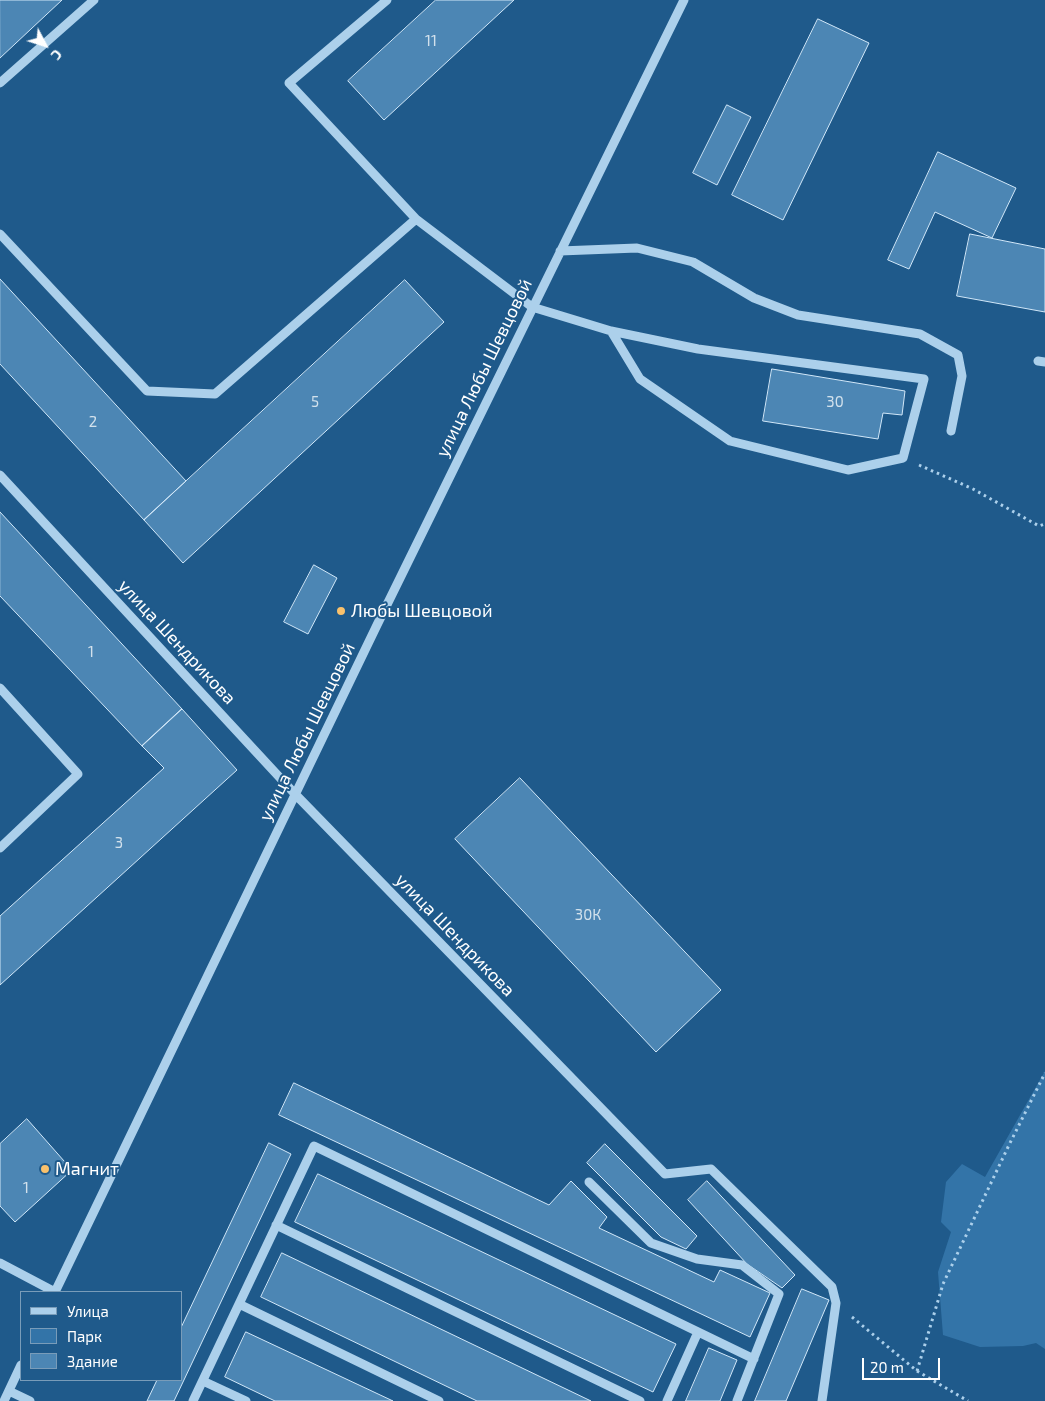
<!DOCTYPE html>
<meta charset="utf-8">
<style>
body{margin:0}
#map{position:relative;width:1045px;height:1401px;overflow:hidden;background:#1f5a8b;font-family:"Exo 2",sans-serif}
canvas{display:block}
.legend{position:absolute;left:20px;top:1291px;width:162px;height:90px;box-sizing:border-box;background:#1f5a8b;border:1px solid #799cb9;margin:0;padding:6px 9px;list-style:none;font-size:15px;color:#fff}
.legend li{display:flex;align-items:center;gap:10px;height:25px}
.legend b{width:25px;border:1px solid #799cb9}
.north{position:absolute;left:20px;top:20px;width:50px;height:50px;-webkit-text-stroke:4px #1f5a8b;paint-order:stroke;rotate:130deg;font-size:14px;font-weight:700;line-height:20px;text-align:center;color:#fff}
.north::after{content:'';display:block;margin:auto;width:18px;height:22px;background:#fff;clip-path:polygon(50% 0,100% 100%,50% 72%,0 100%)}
.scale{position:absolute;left:862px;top:1358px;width:78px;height:22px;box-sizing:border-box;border:2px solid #fff;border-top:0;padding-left:6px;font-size:15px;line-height:18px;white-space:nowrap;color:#fff;-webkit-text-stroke:4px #1f5a8b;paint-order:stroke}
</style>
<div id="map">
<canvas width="1045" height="1401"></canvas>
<ul class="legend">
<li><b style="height:6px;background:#acd0eb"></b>Улица</li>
<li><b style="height:14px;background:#3374a8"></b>Парк</li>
<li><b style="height:14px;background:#4c86b4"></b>Здание</li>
</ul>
<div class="north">С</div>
<div class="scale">20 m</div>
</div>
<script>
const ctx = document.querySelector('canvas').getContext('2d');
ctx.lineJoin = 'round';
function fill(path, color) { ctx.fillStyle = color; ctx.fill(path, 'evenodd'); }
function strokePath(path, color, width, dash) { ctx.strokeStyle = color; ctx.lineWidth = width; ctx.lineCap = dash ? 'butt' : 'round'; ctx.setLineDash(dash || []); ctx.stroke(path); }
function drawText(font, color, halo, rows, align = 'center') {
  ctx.font = font + ' "Exo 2",sans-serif'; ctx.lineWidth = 4; ctx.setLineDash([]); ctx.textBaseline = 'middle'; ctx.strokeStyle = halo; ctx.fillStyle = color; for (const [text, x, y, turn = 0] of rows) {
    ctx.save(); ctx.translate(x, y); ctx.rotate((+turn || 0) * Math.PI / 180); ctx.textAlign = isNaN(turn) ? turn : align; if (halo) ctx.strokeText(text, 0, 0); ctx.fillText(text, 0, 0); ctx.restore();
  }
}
const green = new Path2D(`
 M1045,1071V1349L1036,1343L1023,1346L980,1347L943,1335L938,1272L951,1232L941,1222L946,1182L962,1164L985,1177Z`);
const building = new Path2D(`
 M0,0H62L0,58Z
 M436,0H514L384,120L348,81Z
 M818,19L869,43L783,220L732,195Z
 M727,105L751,117L717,185L693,173Z
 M938,152L1016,188L992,238L935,212L909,269L888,260Z
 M970,234L1045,249V312L957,296Z
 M0,279L186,481L144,520L0,364Z
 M405,280L444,322L183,563L144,520Z
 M772,369L905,391L902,415L883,413L878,439L763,421Z
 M0,512L182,709L142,746L0,596Z
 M314,565L337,578L308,634L284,622Z
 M182,709L237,770L0,985V916L164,768L142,746Z
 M520,778L721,990L656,1052L455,839Z
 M294,1083L549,1205L571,1181L607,1217L599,1228L714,1282L720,1270L770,1293L750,1337L279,1115Z
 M27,1119L72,1170L15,1222L0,1206V1144Z
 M269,1143L291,1154L174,1401H147L157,1380H181V1328Z
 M605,1144L697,1236L686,1249L661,1237L587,1163Z
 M318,1174L676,1344L653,1392L295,1222Z
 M707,1181L795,1275L782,1288L747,1264L688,1200Z
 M282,1253L591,1401H477L261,1297Z
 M802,1289L829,1300L786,1401H755Z
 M246,1332L393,1401H275L225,1377Z
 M709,1348L737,1360L720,1401H686Z`);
const path = new Path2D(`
 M919,465L973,489L1039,526L1045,524
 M852,1317L917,1371L968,1401
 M917,1371L943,1284L1009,1145L1045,1073`);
const minor = new Path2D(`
 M387,0L289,83L416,219
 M0,83L94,0
 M0,234L147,391L215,394L416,219L532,307L611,331L698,349L924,379L903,458L848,470L730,441L640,379L611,331
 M560,251L637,248L693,262L754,298L798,315L920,334L958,355L962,376L951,431
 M1038,361L1045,362
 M0,475L295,794L665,1174L711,1169L832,1287L836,1303L822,1401
 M0,688L78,774L0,848
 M589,1182L651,1243L697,1259L742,1265L779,1294L737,1401
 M276,1225L640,1401
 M0,1263L55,1292
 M55,1292L377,625L684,0
 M239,1304L439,1401
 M203,1381L246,1401
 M9,1391L30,1401
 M4,1401L21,1365
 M193,1401L314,1146L754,1359
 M667,1401L698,1332`);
const markers = [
 [341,611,5,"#f9c16c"],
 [45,1169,5,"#f9c16c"]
];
const numberNames = [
 ["11",431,41],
 ["5",315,402],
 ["30",835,402],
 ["2",93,422],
 ["1",91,652],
 ["3",119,843],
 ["30К",588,915],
 ["1",26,1188]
];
const streetNames = [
 ["улица Любы Шевцовой",484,368,-64],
 ["улица Шендрикова",177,642,47],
 ["улица Любы Шевцовой",307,732,-64],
 ["улица Шендрикова",455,935,46]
];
const poiNames = [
 ["Любы Шевцовой",351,611],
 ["Магнит",55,1169]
];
fill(green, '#3374a8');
fill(building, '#4c86b4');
strokePath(building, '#d1e7f8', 1);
strokePath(path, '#acd0eb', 3, [2.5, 4]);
strokePath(minor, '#acd0eb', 9);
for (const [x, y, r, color] of markers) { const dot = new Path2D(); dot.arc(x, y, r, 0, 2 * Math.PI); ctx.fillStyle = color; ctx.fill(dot); strokePath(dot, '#1f5a8b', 2); }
drawText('15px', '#d2e1ec', null, numberNames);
drawText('18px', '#fff', '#1f5a8b', streetNames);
drawText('18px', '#fff', '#1f5a8b', poiNames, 'left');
</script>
